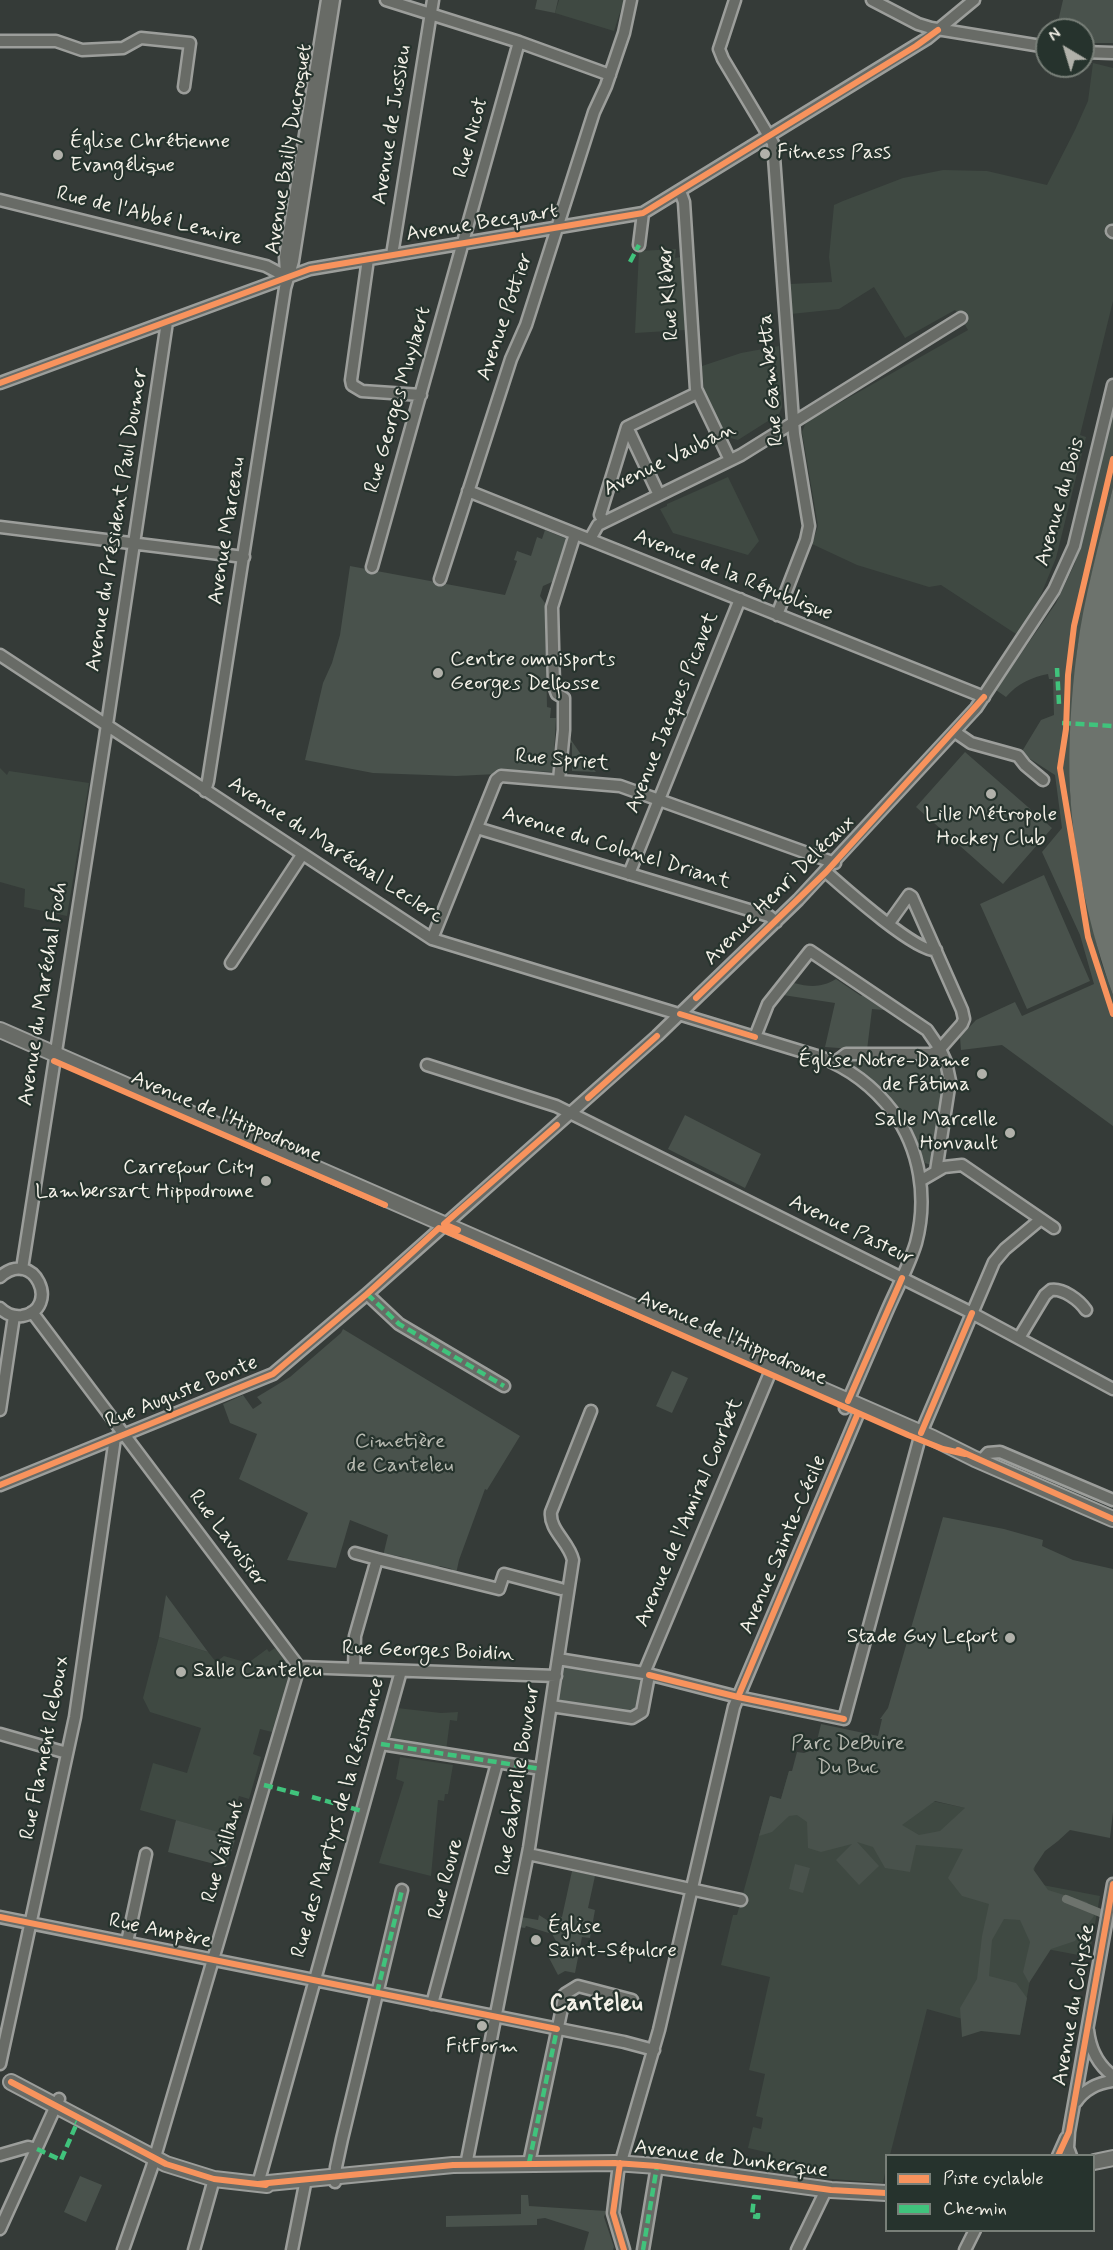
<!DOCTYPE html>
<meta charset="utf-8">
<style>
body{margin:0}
#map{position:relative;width:1113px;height:2250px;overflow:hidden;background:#353b38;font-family:Mynerve,sans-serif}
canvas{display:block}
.legend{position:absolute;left:885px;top:2154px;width:210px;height:78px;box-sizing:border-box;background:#26332d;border:2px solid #787f78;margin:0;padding:8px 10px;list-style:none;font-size:18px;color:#f4f1e8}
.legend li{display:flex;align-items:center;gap:12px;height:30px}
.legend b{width:30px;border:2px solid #787f78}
.north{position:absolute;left:1035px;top:18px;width:60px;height:60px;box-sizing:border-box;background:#26332d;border:2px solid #787f78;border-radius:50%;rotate:322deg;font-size:16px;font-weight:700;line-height:24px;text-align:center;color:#f4f1e8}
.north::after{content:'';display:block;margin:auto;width:21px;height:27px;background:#b1b1aa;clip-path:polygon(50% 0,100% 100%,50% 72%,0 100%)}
</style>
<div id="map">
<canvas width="1113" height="2250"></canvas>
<ul class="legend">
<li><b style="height:8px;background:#f8935d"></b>Piste cyclable</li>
<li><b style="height:8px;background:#40c37c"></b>Chemin</li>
</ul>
<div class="north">N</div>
</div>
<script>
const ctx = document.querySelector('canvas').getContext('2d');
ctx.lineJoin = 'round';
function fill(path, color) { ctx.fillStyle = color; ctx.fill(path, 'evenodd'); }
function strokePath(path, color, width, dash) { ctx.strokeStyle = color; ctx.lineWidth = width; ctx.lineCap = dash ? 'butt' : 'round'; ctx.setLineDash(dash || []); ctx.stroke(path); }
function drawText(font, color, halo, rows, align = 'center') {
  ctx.font = font + ' Mynerve,sans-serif'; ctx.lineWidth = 4.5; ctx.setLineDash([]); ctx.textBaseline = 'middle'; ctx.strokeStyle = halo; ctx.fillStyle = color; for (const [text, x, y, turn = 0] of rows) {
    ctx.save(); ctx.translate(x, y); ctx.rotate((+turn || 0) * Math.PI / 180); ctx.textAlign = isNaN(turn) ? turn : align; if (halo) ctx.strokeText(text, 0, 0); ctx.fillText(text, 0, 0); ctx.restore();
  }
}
const built = new Path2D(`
 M559,0H624L614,31L555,13Z
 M1093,63L1113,68V301L1080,435L1086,437L1056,558L1040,597L1016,634L941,585L929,587L857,565L812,544L818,526L802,432L806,422L968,330L961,318L955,310L905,338L874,287L839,309L791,314L790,284L832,282L829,257L834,205L843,201L903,178L943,170L987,171L1047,185L1075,130L1088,101Z
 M676,249L675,258L681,257L685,330L635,333L639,251Z
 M779,346L782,407L779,414L738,440L726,437L704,391L702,366L741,353Z
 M728,477L759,541L748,555L673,533L660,509L667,506V504Z
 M0,768L7,775L9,771L89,783L67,916L24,907L25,889L0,882Z
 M159,1637L208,1652L216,1662L224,1656L248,1663L267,1649L269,1652L275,1648L291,1668L272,1732L260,1729L253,1754L261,1757L249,1799L239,1796L228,1835L140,1810L153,1763L187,1773L201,1728L150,1712L143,1698Z
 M397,1708L441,1713L458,1712L457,1721L450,1720L446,1751L393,1742L389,1737Z
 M400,1757L453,1765L448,1794H445L444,1801L438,1800L431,1876L379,1863L404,1782L396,1779Z
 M789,1771L1042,1824L1032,1883L1100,1896L1089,1957L1036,1947L1020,2035L927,2009L890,2155L886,2156V2168L883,2183L820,2178L765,2171L770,2153L748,2148L753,2127L761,2129L763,2118L756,2116L765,2074L749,2070L770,1977L721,1965L733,1915H737L770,1796L781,1799Z`);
const green = new Path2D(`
 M537,0H558L555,13L535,9Z
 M1063,0H1113V43H1083V30H1056Z
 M1113,404V487L1091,578L1077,650L1070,795L1083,885L1101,962L1113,995V1126L1002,1045L961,1050L960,1037L976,1020L1015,1002L1022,1016L1094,984L1080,935L1042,852L1062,828L1055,775L1021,753L1041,720L1054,715L1053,679H1049L1048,674C1032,677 1017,684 1006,697L996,690L1056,603L1075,563Z
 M545,530L567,539L552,582L543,586L540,596L545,603L547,707L551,708L550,718H556L553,772L507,770L497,774L456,776L373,773L305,760L323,683L332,663L340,635L350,566L505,595L517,561L514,560L517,551L531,556L537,537L542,539Z
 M567,734L582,756L596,772L572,771V743L566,742Z
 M965,752L1052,828L1003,884L916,807Z
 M1044,875L1090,981L1027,1009L980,904Z
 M836,979L861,996L867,992L895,1011L872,1009L867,1050L825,1047L835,1003L783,995L794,983C810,987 821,988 836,979Z
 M845,1059H928L942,1068L946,1080L931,1165L925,1163C907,1116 887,1088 845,1061Z
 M685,1115L761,1154L745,1188L668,1149Z
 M343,1329L520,1436L487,1490L485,1489L459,1560L456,1574L453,1573L452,1569L440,1566C429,1569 411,1566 403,1557L392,1555L389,1557L383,1556L388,1535L350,1520L336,1568L287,1560L308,1513L239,1479L257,1434L230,1423L223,1404L243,1395L253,1409L262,1403L257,1397L290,1377L341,1333Z
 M672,1371L688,1378L672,1413L656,1406Z
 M943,1517L1004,1529L1043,1540L1042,1546L1073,1560L1113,1569V1812L1110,1838L1070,1830L1058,1841L1045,1851L1033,1869L1048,1890L1087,1902L1094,1916L1075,1941L1051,1949L1029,1983L1023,1972L1030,1942L1020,1920L1004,1919L992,1940L989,1976L1016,1983L1027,1998L1020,2035L981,2031L962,2037L960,2008L977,1979L982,1936L989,1904L962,1896L948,1878L963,1849L916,1845L910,1872L885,1868L873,1847L857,1842L879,1866L859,1885L836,1860L852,1844L821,1852L808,1848L807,1822L797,1815L789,1816L772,1832L759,1836L770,1796L781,1799L789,1771H792L797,1752L804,1753L815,1749L821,1724L878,1736L882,1719H880L888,1708ZM935,1801L965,1808L940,1831L919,1835L902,1825Z
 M166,1595L208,1652L159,1637Z
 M566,1665L638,1676L641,1679L636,1710L632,1713L560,1702L557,1699L562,1668Z
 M176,1820L236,1837L226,1867L168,1852Z
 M795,1864L810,1868L803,1893L789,1889Z
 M572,1871L595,1876L588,1908L595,1910L590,1938L582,1937L575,1973L565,1971L558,1975L548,1956L549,1951L555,1947L554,1943L556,1941L552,1934L526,1926L525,1928L519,1927L521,1917L538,1920L539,1915L550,1922L556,1916L562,1917Z
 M80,2176L102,2185L86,2222L64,2212Z
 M521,2195H528L529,2206L606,2211L604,2217L614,2247L613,2250H584L589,2232L545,2218L537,2219V2225L446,2227V2216L521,2214Z`);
const water = new Path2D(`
 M1113,487V995C1090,931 1074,860 1070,791C1068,745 1071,697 1077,651C1084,596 1100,541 1113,487Z`);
const canal = new Path2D(`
 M1066,1899L1103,1914`);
const minor = new Path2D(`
 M386,0L519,42L610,75
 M735,0L721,43L719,49L723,59L773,143L794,434L809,526L806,540L777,615
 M872,0L918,24L931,28L1047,47
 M0,41H56L82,50L123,48L141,38L190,43L184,87
 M1083,52L1113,53
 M680,191L684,202L696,389L730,460
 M0,200L266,266L287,277
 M1112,231L1113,232
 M639,245L643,213
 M392,255L433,0
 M368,259L351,380L352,385L362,391L421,395
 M286,273L285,257L327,0
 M0,383L310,269L643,213L928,38L974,0
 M627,427L659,495
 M468,491L984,697
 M604,522L600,515L627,427L697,393
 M0,527L244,557
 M590,539L598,525L741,455L961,318
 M372,567L519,42
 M440,579L511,359L526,325L594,112L606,86L624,33L631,0
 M0,655L432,939L820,1057C849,1068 874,1087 893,1112C920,1149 928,1198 916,1243C909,1266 897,1288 887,1311C873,1343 859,1375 845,1408
 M955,732L971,743L1018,756L1025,765L1043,780
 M559,780L564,730V698L557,694L554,686L552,607L575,534
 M205,791L208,781L285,288L293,261L334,0
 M477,828L769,916L776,922
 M826,872C843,887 918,954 936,950
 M629,874L740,599
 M432,939L496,780L501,776L620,786L835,863
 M231,963L302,855
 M755,1037L768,1004L810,951L927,1030L940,1049L946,1062L950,1081L936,1171
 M834,1063L846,1054H931L940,1049L962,1024L964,1019L962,1010L912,897L909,895L889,923
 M427,1065L556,1106L966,1310L1113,1389
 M920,1181L944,1167L962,1165L1054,1228
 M22,1269L105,738L167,322
 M0,1277C34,1246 62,1309 22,1316C13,1317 6,1314 0,1308
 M367,1294L399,1324L504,1386
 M32,1312L299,1667
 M1019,1338L1045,1295L1051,1290C1063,1288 1079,1300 1086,1310
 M0,1410L14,1316
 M980,1462L988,1453L1000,1452L1113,1500
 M0,1485L273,1374L367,1294L657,1036L798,900L976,708L1054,590L1074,546L1113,385
 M355,1553L377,1559
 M558,1659L644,1673L738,1697L844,1719L921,1433L994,1262L1005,1249L1041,1219
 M299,1667L556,1676
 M354,1669L355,1636L377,1559L499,1589L504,1574L561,1589
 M644,1673L772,1368
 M551,1706L632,1718L642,1712L649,1675
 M0,1734L67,1753
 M381,1744L541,1769
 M528,1854L741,1900
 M0,1917L624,2042L654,2050
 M127,1942L146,1854
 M432,2004L497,1763
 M1088,2030C1090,2048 1098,2065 1113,2076
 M0,2064L75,1717L115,1438
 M1076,2102C1085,2089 1097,2083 1113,2081
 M0,2155L28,2147L37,2149
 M1058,2156L1066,2138
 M1071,2156L1068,2148L1069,2132L1113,1884
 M529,2163L565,1994L578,1986L632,2000
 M466,2165L529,1848L573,1560C569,1542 549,1530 551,1512L591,1411
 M335,2182L336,2167L342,2139L402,1890
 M258,2184L401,1671
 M0,2229L59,2099
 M123,2250L152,2167L299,1667
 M194,2250L214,2179
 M292,2250L306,2179
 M624,2250L613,2213L618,2172L659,2030L734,1707L861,1407
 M643,2250L657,2166
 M797,2250L826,2190
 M965,2250L975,2230`);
const major = new Path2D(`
 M0,1030L933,1438L975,1459L1113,1519
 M11,2082L166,2164L214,2179L267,2185
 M1094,2162L1113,2158
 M258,2184L453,2165L615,2163L657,2166L831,2190L886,2193`);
const quiet = new Path2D(`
 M630,262L639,245
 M1057,668L1059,704
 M1062,723L1113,726
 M367,1294L399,1324L504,1386
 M381,1744L541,1769
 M264,1785L299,1794
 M312,1797L362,1811
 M377,1993L402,1890
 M37,2149L61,2160L77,2123L75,2122
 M529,2163L557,2029
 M758,2213V2217L752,2216L754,2197L765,2198
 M643,2250L657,2166`);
const cycleway = new Path2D(`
 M0,383L310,269L643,213L916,46L938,30
 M1113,459L1074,626L1068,675L1066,729L1060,768L1088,937L1113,1014
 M696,998L826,872L984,697
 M680,1014L755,1037
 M54,1061L385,1205
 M588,1098L657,1036
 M458,1230L444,1224L557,1125
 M848,1401L902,1278
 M921,1433L972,1313
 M958,1450L1113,1519
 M0,1485L273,1374L367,1294L439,1228L908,1435L943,1449L965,1454
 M649,1675L738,1697L844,1719
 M738,1697L858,1413
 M0,1917L557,2029
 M11,2082L166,2164L214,2179L266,2185
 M1058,2156L1069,2132L1113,1884
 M620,2163L613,2213L624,2250
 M258,2184L453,2165L615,2163L657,2166L831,2190L886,2193`);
const markers = [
 [765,154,6,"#b1b1aa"],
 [58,155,6,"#b1b1aa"],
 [438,673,6,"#b1b1aa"],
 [991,794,6,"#b1b1aa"],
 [982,1074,6,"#b1b1aa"],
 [1010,1133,6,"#b1b1aa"],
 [266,1181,6,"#b1b1aa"],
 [1010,1638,6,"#b1b1aa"],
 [181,1672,6,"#b1b1aa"],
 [536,1940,6,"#b1b1aa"],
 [482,2026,6,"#b1b1aa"]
];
const streetNames = [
 ["Avenue de Jussieu",393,125,-81],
 ["Rue Nicot",472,138,-75],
 ["Avenue Bailly Ducroquet",290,149,-81],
 ["Rue de l'Abbé Lemire",149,217,14],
 ["Avenue Becquart",482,224,-9],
 ["Rue Kléber",670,293,-94],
 ["Avenue Pottier",506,317,-71],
 ["Rue Gambetta",772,380,-95],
 ["Rue Georges Muylaert",399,400,-74],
 ["Avenue Vauban",670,460,-26],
 ["Avenue du Bois",1061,502,-74],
 ["Avenue du Président Paul Doumer",118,520,-81],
 ["Avenue Marceau",228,531,-81],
 ["Avenue de la République",733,576,22],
 ["Avenue Jacques Picavet",673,713,-68],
 ["Rue Spriet",562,761,5],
 ["Avenue du Colonel Driant",616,849,17],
 ["Avenue du Maréchal Leclerc",335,851,33],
 ["Avenue Henri Delécaux",780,891,-45],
 ["Avenue du Maréchal Foch",44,994,-81],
 ["Avenue de l'Hippodrome",226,1118,23],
 ["Avenue Pasteur",851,1231,26],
 ["Avenue de l'Hippodrome",732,1339,24],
 ["Rue Auguste Bonte",182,1393,-22],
 ["Avenue de l'Amiral Courbet",690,1513,-67],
 ["Rue Lavoisier",227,1539,53],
 ["Avenue Sainte-Cécile",784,1545,-67],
 ["Rue Georges Boidin",428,1652,2],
 ["Rue Flament Reboux",46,1748,-79],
 ["Rue Gabrielle Bouveur",519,1780,-81],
 ["Rue des Martyrs de la Résistance",339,1818,-74],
 ["Rue Vaillant",224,1852,-74],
 ["Rue Roure",447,1879,-75],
 ["Rue Ampère",160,1932,12],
 ["Avenue du Colysée",1075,2005,-80],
 ["Avenue de Dunkerque",731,2160,7]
];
const poiNames = [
 ["Église Chrétienne",70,143],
 ["Evangélique",70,167],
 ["Fitness Pass",777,154],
 ["Centre omnisports",450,661],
 ["Georges Delfosse",450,685],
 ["Lille Métropole",991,816,"center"],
 ["Hockey Club",991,840,"center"],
 ["Église Notre-Dame",970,1062,"right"],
 ["de Fátima",970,1086,"right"],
 ["Salle Marcelle",998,1121,"right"],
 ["Honvault",998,1145,"right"],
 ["Carrefour City",254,1169,"right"],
 ["Lambersart Hippodrome",254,1193,"right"],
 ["Stade Guy Lefort",998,1638,"right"],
 ["Salle Canteleu",193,1672],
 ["Église",548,1928],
 ["Saint-Sépulcre",548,1952],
 ["FitForm",482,2048,"center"]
];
const parkNames = [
 ["Cimetière",400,1443],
 ["de Canteleu",400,1467],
 ["Parc DeBuire",848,1745],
 ["Du Buc",848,1769]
];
const quarterNames = [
 ["Canteleu",596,2005]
];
fill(built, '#3f4942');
fill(green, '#49524c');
fill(water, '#6d736d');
strokePath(canal, '#6d736d', 8);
strokePath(minor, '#9c9e9b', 15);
strokePath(major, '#9c9e9b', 18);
strokePath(minor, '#686b66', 10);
strokePath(major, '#686b66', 14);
strokePath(quiet, '#40c37c', 4.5, [9, 4.5]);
strokePath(cycleway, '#f8935d', 6);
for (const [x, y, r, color] of markers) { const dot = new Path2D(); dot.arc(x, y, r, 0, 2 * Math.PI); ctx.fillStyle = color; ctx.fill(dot); strokePath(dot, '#26332d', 2); }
drawText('21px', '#f4f1e8', '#26332d', streetNames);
drawText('21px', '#f4f1e8', '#26332d', poiNames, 'left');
drawText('21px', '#b9bbb2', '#26332d', parkNames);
drawText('bold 24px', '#f4f1e8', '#26332d', quarterNames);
</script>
